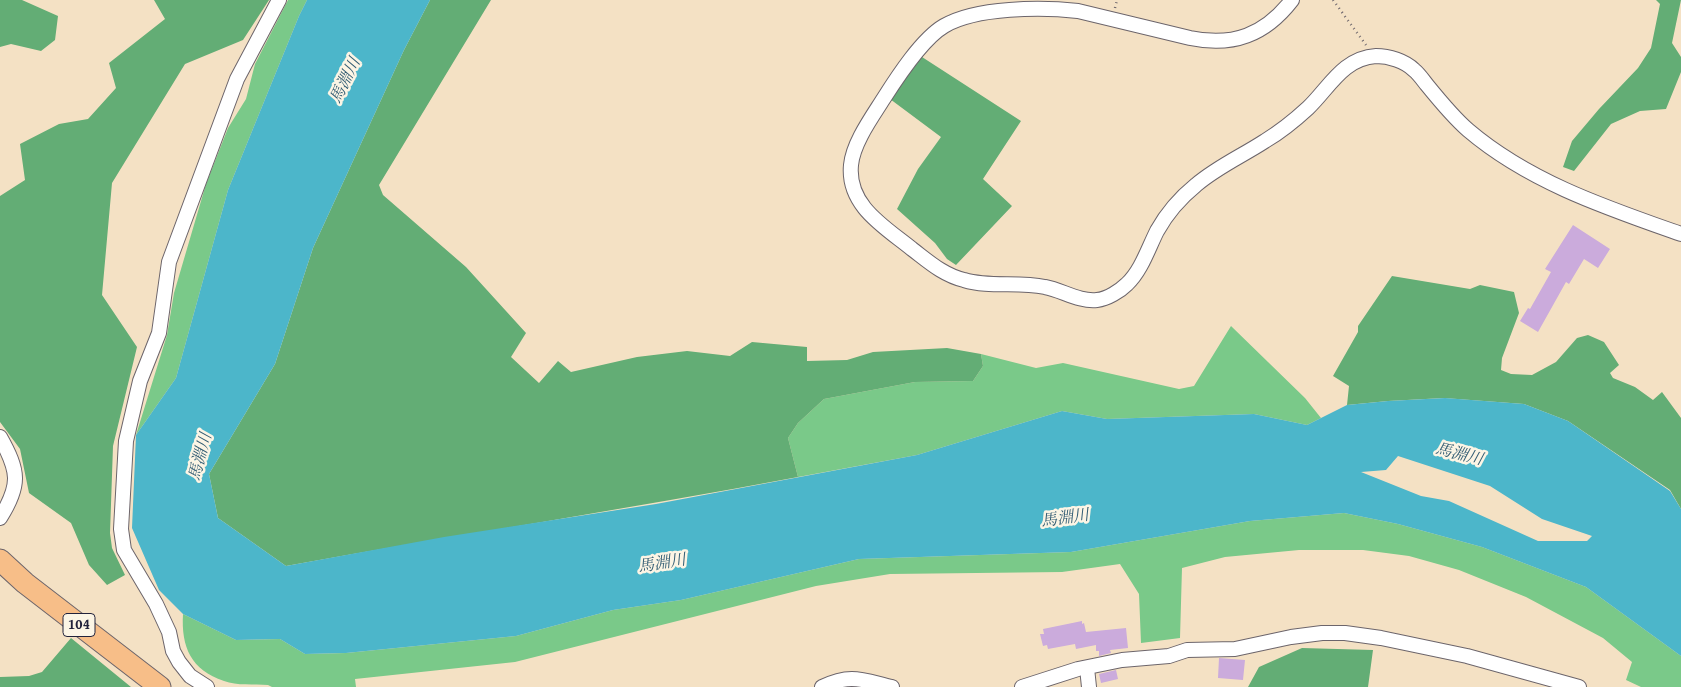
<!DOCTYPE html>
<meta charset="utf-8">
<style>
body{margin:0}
canvas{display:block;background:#f4e1c4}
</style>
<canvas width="1681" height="687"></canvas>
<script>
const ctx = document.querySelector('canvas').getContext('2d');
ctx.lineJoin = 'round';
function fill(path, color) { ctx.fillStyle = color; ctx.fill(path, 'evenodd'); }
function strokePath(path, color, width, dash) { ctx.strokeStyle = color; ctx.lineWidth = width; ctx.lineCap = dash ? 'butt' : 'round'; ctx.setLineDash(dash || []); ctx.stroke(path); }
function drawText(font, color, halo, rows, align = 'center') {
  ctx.font = font + ' "Gentium Book Plus","Noto Serif JP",serif'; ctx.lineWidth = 5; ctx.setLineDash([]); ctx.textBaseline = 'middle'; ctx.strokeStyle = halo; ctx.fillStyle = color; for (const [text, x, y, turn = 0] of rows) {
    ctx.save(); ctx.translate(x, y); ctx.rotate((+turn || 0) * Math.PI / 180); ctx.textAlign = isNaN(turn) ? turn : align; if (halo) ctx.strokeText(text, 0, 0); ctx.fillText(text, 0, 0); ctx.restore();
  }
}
const green = new Path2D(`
 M288,0H307L299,16L228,190L176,378L136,435L167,335L174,293L206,184L228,128L246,99L255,64Z
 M1231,326L1305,398L1321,418L1307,425L1254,414L1107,419L1062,411L917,455L798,477L788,438L798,423L824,399L915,382L973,381L983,366L981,354L1036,368L1063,363L1179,389L1194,386Z
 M1344,513L1398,524L1482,547L1586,587L1681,656V687H1641L1626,680L1632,662L1603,638L1526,597L1459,570L1409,556L1363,550H1299L1225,557L1182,568L1180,638L1141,643L1139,594L1120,564L1062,572L890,574L816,586L515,662L355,679L356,687H272L268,685C254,684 237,686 224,681C191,670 181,647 183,614L236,640L280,639L305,654L346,653L516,636L613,610L681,600L859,559L1071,552L1250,521Z`);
const forest = new Path2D(`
 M0,0H22L58,16L55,40L41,51L11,44L0,47Z
 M154,0H269L243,40L185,64L112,183L102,295L137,347L113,446L110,533L112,548L125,575L107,585L89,565L71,523L29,493L20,449L0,422V196L25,180L20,144L59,124L88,119L116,88L109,63L165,19Z
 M430,0H491L379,185L383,195L466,267L526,333L511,357L539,383L558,361L571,372L637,357L687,351L730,356L752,342L807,347V361L847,360L873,352L947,348L981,354L983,366L973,381L915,382L824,399L798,423L788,438L798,477C628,509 457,535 286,566L218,518L209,474L275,364L313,248L404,50Z
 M1656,0H1681L1672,43L1681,57V72L1666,109L1640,111L1611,124L1574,171L1563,167L1572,141L1599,109L1638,68L1651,48L1660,4Z
 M922,57L1021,121L983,179L1012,206L956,265L947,259L935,243L897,209L918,169L941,137L890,99Z
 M1392,276L1470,289L1480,285L1514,292L1519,313L1502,358L1501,370L1511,374L1532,375L1556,362L1577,338L1588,335L1604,342L1619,365L1610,373L1613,378L1635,387L1653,400L1662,392L1681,418V509L1670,490L1568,421L1524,404L1444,398L1388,401L1347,405L1349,386L1333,376L1358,332V326Z
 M71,638L131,687H0V677L29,676L42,672Z
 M1302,648L1373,650L1368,687H1248L1259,667Z`);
const water = new Path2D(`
 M307,0H430L404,50L313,248L275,364L209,474L218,518L286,566L444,537L656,504L917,455L1062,411L1107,419L1254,414L1307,425L1347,405L1388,401L1445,398L1524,404L1568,421L1670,491L1681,509V656L1586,587L1482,547L1398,524L1344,513L1250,521L1071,552L859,559L681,600L613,610L516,636L346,653L305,654L280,639L236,640L183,614L159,590L132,528L136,435L176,378L228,190L299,16ZM1398,456L1490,486L1542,519L1592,536L1587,541H1538L1449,501L1421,496L1361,472L1386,470Z`);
const building = new Path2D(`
 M1573,225L1610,249L1598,268L1584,259L1569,284L1566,282L1538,332L1520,321L1528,308L1530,309L1551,272L1545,269Z
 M1082,621V624L1084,623L1086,632L1126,628L1128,648L1110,650L1111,653L1099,656V651H1096V645L1076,649L1075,644L1048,649L1047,645L1043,646L1040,634H1044L1043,629Z
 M1219,658L1245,660L1243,680L1218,678Z
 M1116,670L1118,679L1101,683L1099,674Z`);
const path = new Path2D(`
 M1333,0L1366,45
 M1115,8L1117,0`);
const minor = new Path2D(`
 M1292,0C1265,35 1233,47 1190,38L1078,11C1042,7 976,7 944,26C922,39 898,76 884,98C872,117 853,143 851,165C847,206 885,227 912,249C928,261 943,275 964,280C990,288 1018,281 1045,287C1062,290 1079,302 1097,300C1107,299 1120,291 1127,284C1141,271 1148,249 1157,231C1167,213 1180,198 1196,185C1217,167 1242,156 1265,141C1280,132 1295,120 1308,108C1329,88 1343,58 1376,56C1389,56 1405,61 1414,70C1419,74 1423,80 1427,85C1440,101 1453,117 1468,130C1529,182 1607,208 1681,234
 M0,437C19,471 21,485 0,518
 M1087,668L1089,687
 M207,687L190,676L179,662L173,651L169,632L156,604L124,550L121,529L126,441L140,381L159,333L169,262L237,79L279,0
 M822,687C851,673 862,680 892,687
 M1022,687L1078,669L1122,660L1169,656L1187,650L1235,649L1291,637L1322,633H1345L1381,638L1467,656L1579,687`);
const highway = new Path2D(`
 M0,560L25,583L160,687`);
const shields = [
 [79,625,32]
];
const shieldNames = [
 ["104",79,625]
];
const waterNames = [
 ["馬淵川",346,81,-64],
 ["馬淵川",1459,455,14],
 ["馬淵川",201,457,-75],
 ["馬淵川",1065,519,-8],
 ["馬淵川",662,564,-9]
];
fill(green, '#7ac989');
fill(forest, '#63ad75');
fill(water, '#4cb6ca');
fill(building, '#cbabdc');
strokePath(minor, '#6c656b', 16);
strokePath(highway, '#6c656b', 23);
strokePath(path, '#6c656b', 2.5, [1, 4]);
strokePath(minor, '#fff', 14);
strokePath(highway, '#f7be88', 21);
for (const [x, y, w] of shields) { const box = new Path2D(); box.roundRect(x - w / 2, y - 11.5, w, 23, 4); ctx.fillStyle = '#fcf5e5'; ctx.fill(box); strokePath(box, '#22223b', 1); }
drawText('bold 14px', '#22223b', null, shieldNames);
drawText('italic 16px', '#335d74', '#fcf5e5', waterNames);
</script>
